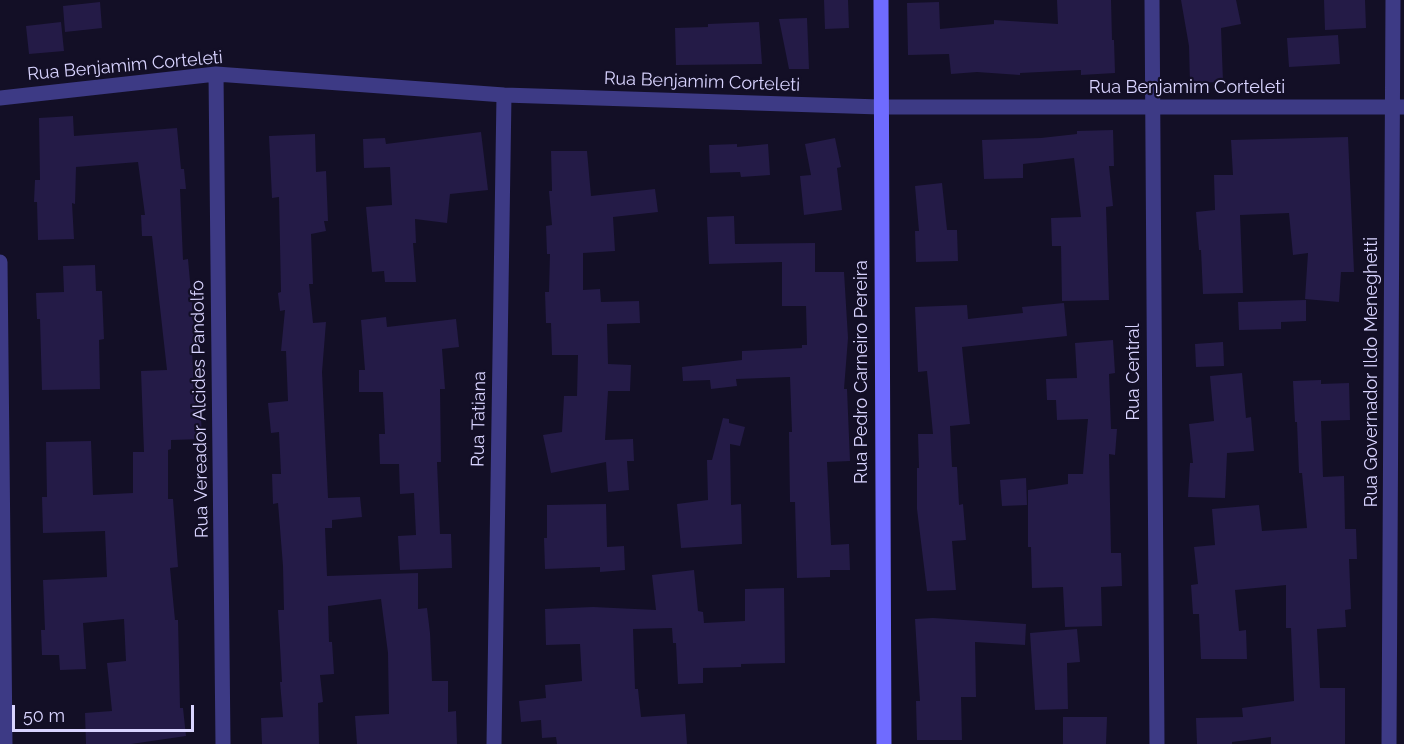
<!DOCTYPE html>
<style>
body{margin:0}
#map{position:relative;width:1404px;height:744px;overflow:hidden;background:#130f26;font-family:Raleway,sans-serif}
canvas{display:block}
.scale{position:absolute;left:12px;top:705px;width:182px;height:27px;box-sizing:border-box;border:3px solid #d9d4ff;border-top:0;padding-left:8px;font-size:18px;line-height:21px;white-space:nowrap;color:#d9d4ff;-webkit-text-stroke:4px #130f26;paint-order:stroke}
</style>
<div id="map">
<canvas width="1404" height="744"></canvas>
<div class="scale">50 m</div>
</div>
<script>
const ctx = document.querySelector('canvas').getContext('2d');
ctx.lineJoin = 'round';
function fill(path, color) { ctx.fillStyle = color; ctx.fill(path, 'evenodd'); }
function strokePath(path, color, width, dash) { ctx.strokeStyle = color; ctx.lineWidth = width; ctx.lineCap = dash ? 'butt' : 'round'; ctx.setLineDash(dash || []); ctx.stroke(path); }
function drawText(font, color, halo, rows, align = 'center') {
  ctx.font = font + ' Raleway,sans-serif'; ctx.lineWidth = 4.5; ctx.setLineDash([]); ctx.textBaseline = 'middle'; ctx.strokeStyle = halo; ctx.fillStyle = color; for (const [text, x, y, turn = 0] of rows) {
    ctx.save(); ctx.translate(x, y); ctx.rotate((+turn || 0) * Math.PI / 180); ctx.textAlign = isNaN(turn) ? turn : align; if (halo) ctx.strokeText(text, 0, 0); ctx.fillText(text, 0, 0); ctx.restore();
  }
}
const building = new Path2D(`
 M824,0H848L849,28L825,29Z
 M1057,0H1111L1112,40H1114L1115,73L1081,75V70L1020,73V75L977,72L951,74L949,54L908,55L907,3L939,2L940,29L994,24V20L1058,24Z
 M1181,0H1236L1241,24L1221,28L1223,82L1190,83L1189,46Z
 M1324,0H1365L1366,28L1325,30Z
 M100,2L102,28L65,32L63,6Z
 M807,18L809,69H789L779,19Z
 M61,22L64,51L29,54L26,26Z
 M759,22L762,64L676,65L675,28L708,27V24Z
 M1338,35L1340,64L1289,67L1287,38Z
 M73,116L74,136L177,128L181,169H184L186,189H180L183,260L188,259L196,349H192L194,394H200L202,439L171,440V449L168,450V499H173L178,567L170,568L175,620H178L180,708H183L186,736L131,744H86L85,713L112,711L107,663L126,661L124,619L83,623L86,669L60,670L59,655H42L41,630H45L43,580L107,577L105,531L43,533L42,497H47L46,442L91,441L93,495L133,493V452H144L141,371L167,370L152,236H142L141,215H145L138,162L76,167L75,204L72,203L74,239L38,240L37,202H34L35,180H40L39,118Z
 M1113,130L1114,166H1109L1113,206L1106,207L1109,300L1062,301L1061,246H1052L1051,218L1081,217L1074,158L1023,164V178L984,179L982,140L1041,138L1077,134V131Z
 M481,132L488,190L450,194L447,223L415,219L416,243H413L416,282H385L384,271L372,272L366,207L392,205L390,167L364,168L363,139L385,138L386,144Z
 M315,134L316,172L326,171L328,221H324L326,231L311,234L313,284H309L313,323L326,322L322,372L328,498L360,497L362,517L332,520V528H325L327,576L418,573V609L427,608L430,633L432,681H448V712L456,711L457,744H357L355,716L389,714L388,653L381,599L328,606L329,642H332L334,674L320,675L323,702L318,703L319,744H262L261,718L283,717L280,682H282L278,610H284L283,566L278,503L273,504L272,474H281L279,432L271,433L268,403L288,401L286,351H281L285,310L280,311L278,293L281,292L279,197L272,198L269,136Z
 M1348,137L1354,272H1341L1339,302L1305,299L1308,253L1293,255L1289,213L1240,215L1243,293L1203,294L1201,250H1199L1196,212L1215,210L1214,175H1233L1231,140Z
 M835,138L841,167L837,168L842,210L804,215L800,176L811,175L805,144Z
 M737,144V147L768,144L770,175L741,177L740,172L710,173L709,145Z
 M551,151H587L591,196L655,189L658,212L613,217L615,251L583,253V290L600,289L601,302L639,301L640,323L607,324L608,364L631,365L630,391H608L605,440L633,439L634,461H627L629,490L608,492L606,462L551,473L543,435L562,432L564,396H577L578,355H552L551,323H546L545,292H549L550,254H547L546,226L552,225L549,191H552Z
 M942,183L947,230H957L958,261L916,262L915,231H919L915,186Z
 M734,216L735,244L815,243V272H844L848,338L844,389H847L850,461L827,462L831,545L849,544L850,570H830V577L797,578L795,502H790L789,432H792L790,377L736,379L737,386L711,389L710,380L683,381L682,367L742,360V351L802,348V345H807L806,306H782V262L709,264L707,217Z
 M95,265L96,291H102L104,339L99,340L100,389L42,390L40,319H37L36,293L64,292L63,266Z
 M1306,300V321L1281,322V329L1239,330L1238,302Z
 M1064,303L1067,336L962,347L970,424L950,426L952,467H957L959,505L963,504L966,540L952,541L956,590L927,591L917,509V468H919L918,434H933L927,371L918,372L915,307L967,305L968,319L1023,313L1022,307Z
 M386,317L387,327L456,319L459,347L442,349L445,389H440L441,462H437L440,534H451L452,568L400,570L398,536L416,535L414,493L400,494L399,464H380L379,434H385L383,392H359V370H365L361,320Z
 M1113,340L1115,373L1109,374L1111,429H1117L1115,455L1109,454L1111,553H1121L1122,586L1101,587L1102,626L1065,627L1063,587L1032,588L1031,547H1028V490L1068,484V474H1083L1088,419L1057,420L1056,400H1047L1046,379L1077,378L1075,343Z
 M1223,342L1224,366L1196,367L1195,344Z
 M1242,373L1246,418L1251,417L1254,451L1227,453L1225,498L1188,497L1190,463H1193L1189,424L1214,421L1210,376Z
 M1321,380V384L1349,383L1350,420L1321,421L1323,477L1344,476L1345,529H1356L1357,559H1349L1351,609L1345,610L1346,627L1317,629L1320,688H1345V744H1271V737L1232,742V744H1197L1196,718L1243,717L1242,708L1294,701L1291,628H1286V585L1235,590L1239,631L1246,630L1247,659H1201L1199,614H1193L1191,585L1198,584L1194,547L1215,545L1212,509L1259,505L1262,531L1307,528L1302,473H1299L1297,422H1295L1293,381Z
 M723,418L729,419V423L745,427L740,446L730,444L731,505L741,504L742,544L681,548L677,504L708,500L707,460H712Z
 M1026,478L1027,505L1002,506L1000,480Z
 M606,504L607,547L624,546L625,570L600,572V567L545,569L544,538H547V505Z
 M694,570L698,611L703,612L704,623L745,621V589L784,588L785,663L741,664V667L703,668V683L678,684L676,643H673L672,628L633,629L635,689H638L641,717L685,714L687,744H557L556,737L542,738L541,720L521,722L519,701L546,698L545,685L582,681L580,644L546,645L545,609L593,607L656,610L652,575Z
 M933,618L1026,624L1025,645L975,642L976,697H961L962,740H917L916,701H920L915,619Z
 M1077,629L1080,662L1067,663L1068,709L1035,710L1030,633Z
 M1063,717H1107L1106,744H1063Z`);
const street = new Path2D(`
 M1152,0L1157,744
 M216,74L223,744
 M0,98L216,74L504,95L880,107H1404
 M0,262L5,744
 M494,744L504,95
 M1389,744L1393,0`);
const secondary = new Path2D(`
 M881,0L884,744`);
const streetNames = [
 ["Rua Benjamim Corteleti",125,66,-5],
 ["Rua Benjamim Corteleti",702,82,2],
 ["Rua Benjamim Corteleti",1187,88],
 ["Rua Pedro Carneiro Pereira",862,372,-90],
 ["Rua Central",1134,372,-90],
 ["Rua Governador Ildo Meneghetti",1372,372,-90],
 ["Rua Vereador Alcides Pandolfo",200,409,-91],
 ["Rua Tatiana",479,419,-89]
];
fill(building, '#241b47');
strokePath(street, '#3d3a85', 15);
strokePath(secondary, '#6f6bff', 15);
drawText('18px', '#d9d4ff', '#130f26', streetNames);
</script>
